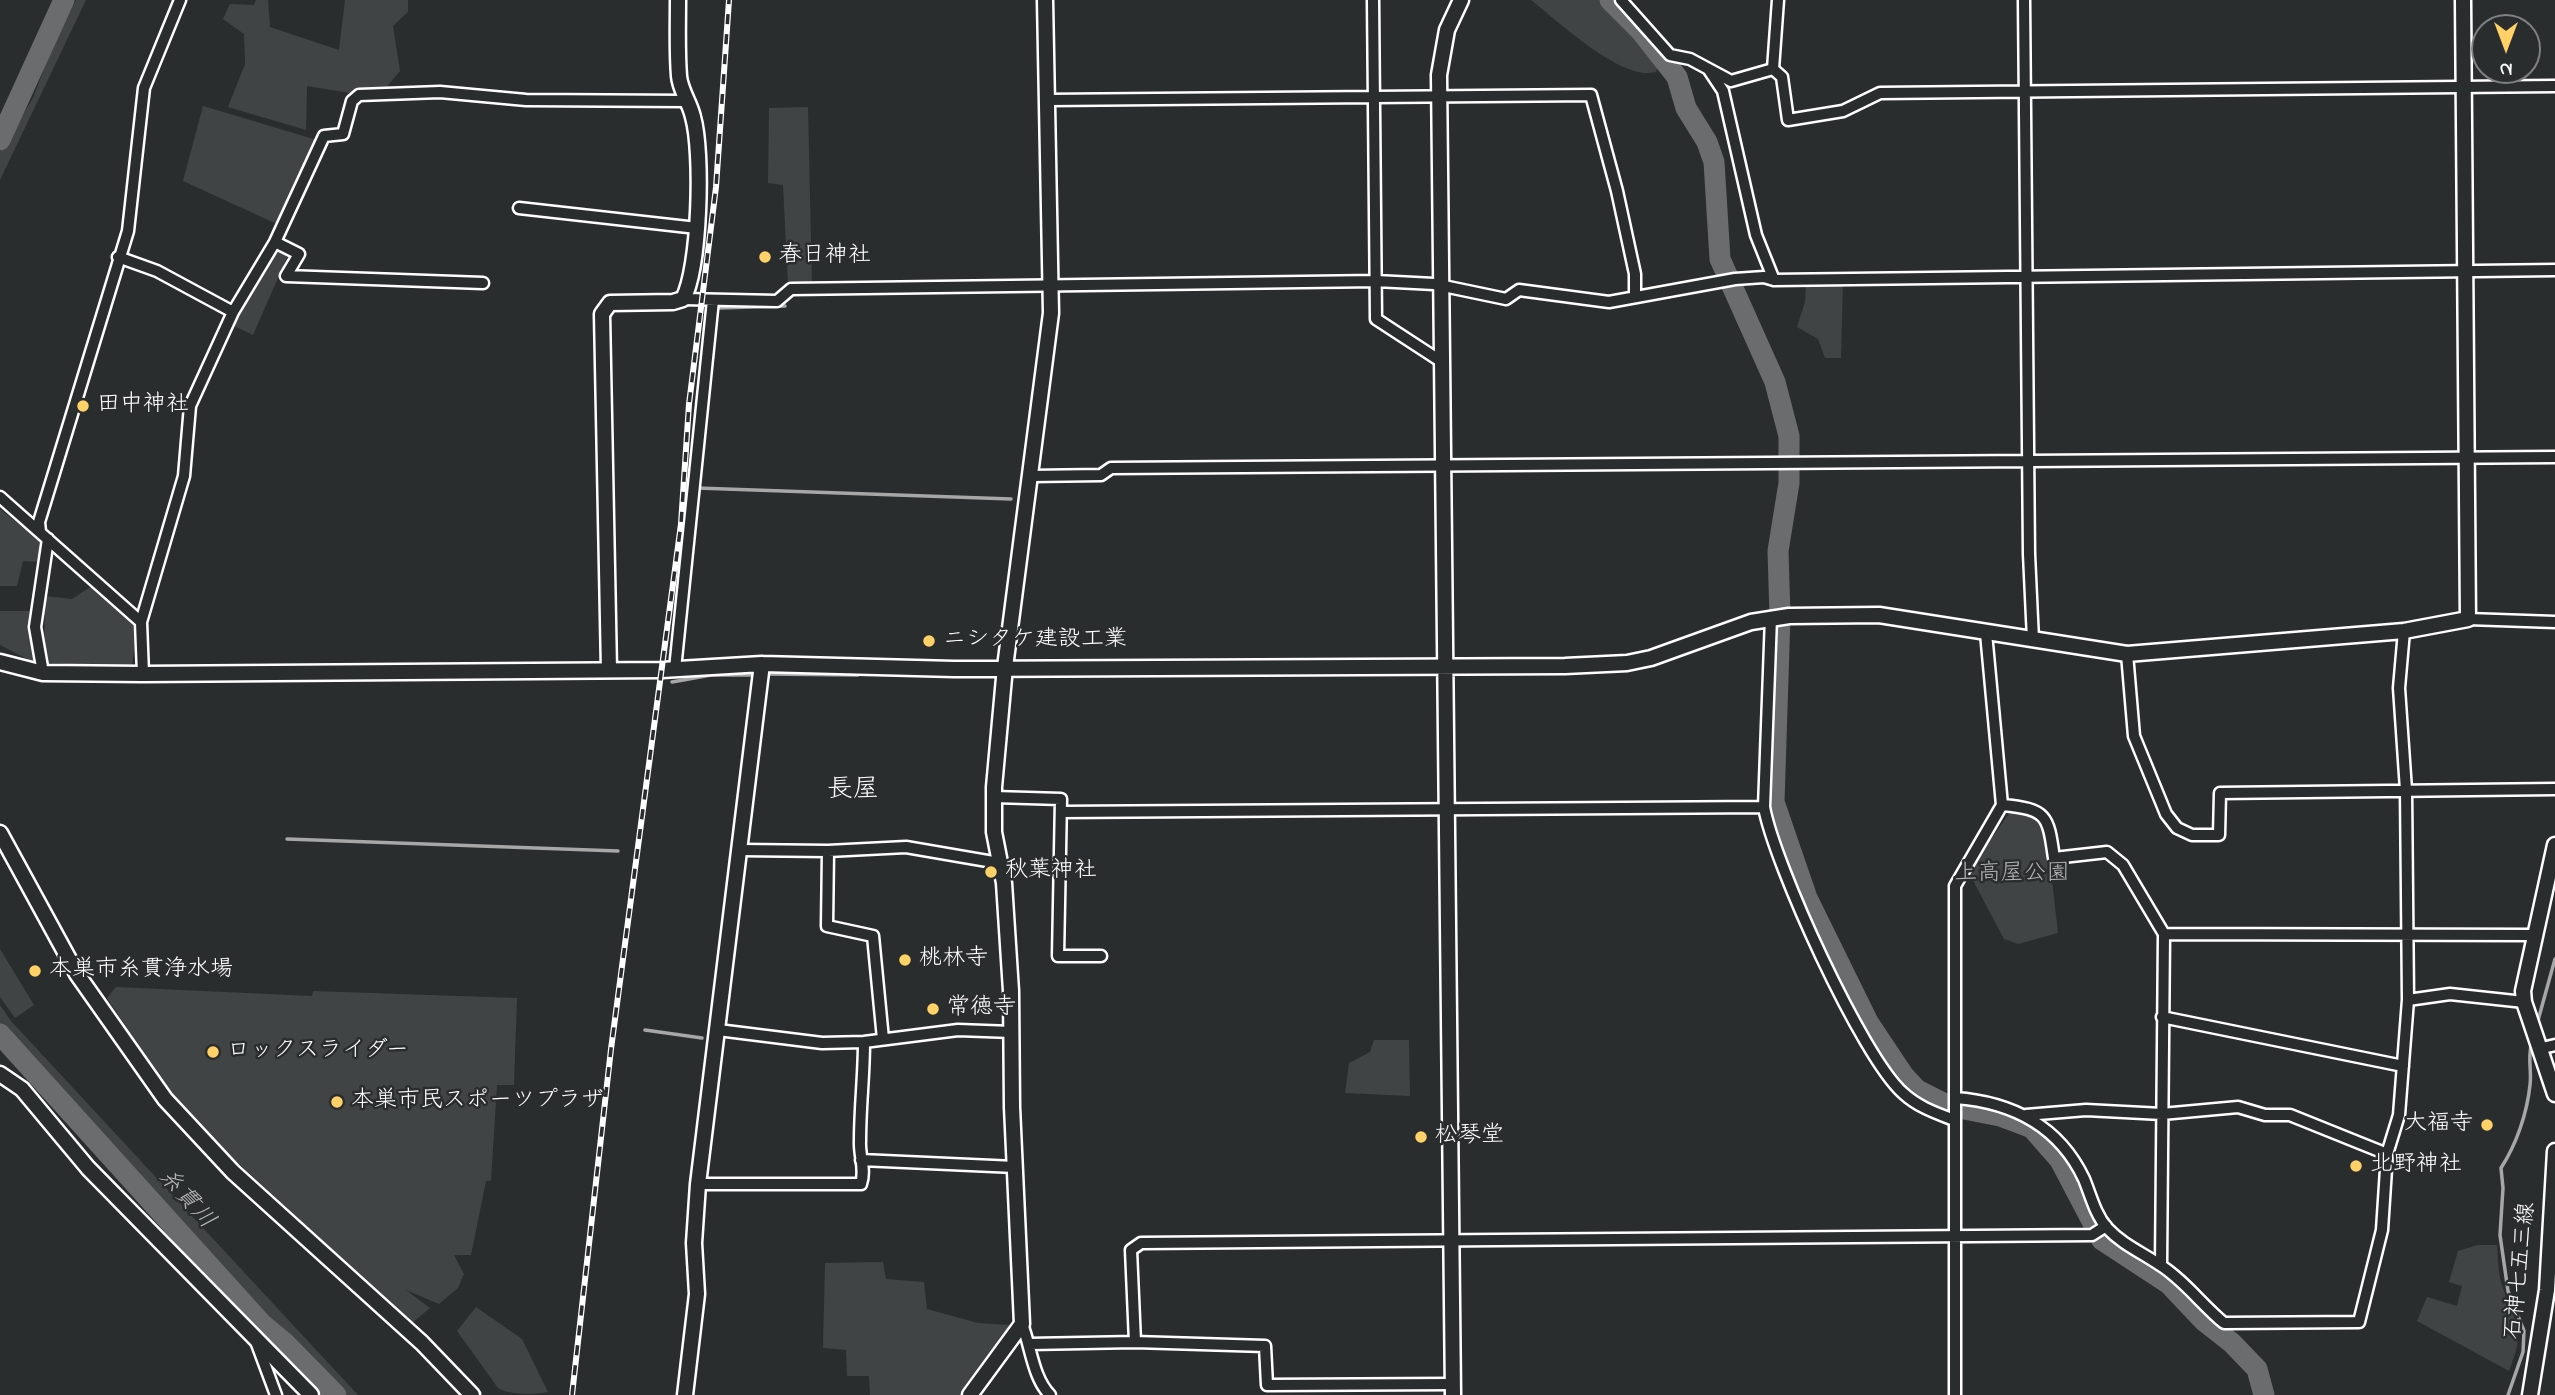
<!DOCTYPE html>
<meta charset="utf-8">
<style>
body{margin:0}
#map{position:relative;width:2555px;height:1395px;overflow:hidden;background:#2a2d2e;font-family:"Indie Flower",sans-serif}
canvas{display:block}
.north{position:absolute;left:2471px;top:14px;width:70px;height:70px;box-sizing:border-box;background:#2a2d2e;border:2px solid #7f8182;border-radius:50%;rotate:180deg;font-size:19px;font-weight:700;line-height:28px;text-align:center;color:#fff}
.north::after{content:'';display:block;margin:auto;width:24px;height:32px;background:#ffd166;clip-path:polygon(50% 0,100% 100%,50% 72%,0 100%)}
</style>
<div id="map">
<canvas width="2555" height="1395"></canvas>
<div class="north">N</div>
</div>
<script>
const ctx = document.querySelector('canvas').getContext('2d');
ctx.lineJoin = 'round';
function fill(path, color) { ctx.fillStyle = color; ctx.fill(path, 'evenodd'); }
function strokePath(path, color, width, dash) { ctx.strokeStyle = color; ctx.lineWidth = width; ctx.lineCap = dash ? 'butt' : 'round'; ctx.setLineDash(dash || []); ctx.stroke(path); }
function drawText(font, color, halo, rows, align = 'center') {
  ctx.font = font + ' "Indie Flower","Klee One",sans-serif'; ctx.lineWidth = 5; ctx.setLineDash([]); ctx.textBaseline = 'middle'; ctx.strokeStyle = halo; ctx.fillStyle = color; for (const [text, x, y, turn = 0] of rows) {
    ctx.save(); ctx.translate(x, y); ctx.rotate((+turn || 0) * Math.PI / 180); ctx.textAlign = isNaN(turn) ? turn : align; if (halo) ctx.strokeText(text, 0, 0); ctx.fillText(text, 0, 0); ctx.restore();
  }
}
const green = new Path2D(`
 M76,0H86L0,180V152L33,98L54,43Z
 M256,0H268L270,27L339,50L345,0H408V12L393,26L400,71L384,90L350,93L307,86L306,130L228,107L245,64L244,34L223,19L230,4L254,5Z
 M1531,0H1605L1644,38L1659,64L1656,72C1622,82 1558,21 1531,0Z
 M203,106L317,140L279,225L183,181Z
 M808,107L812,285H788L783,185L768,183L769,108Z
 M279,250L288,255L253,335L232,325L273,252Z
 M1843,282L1841,358H1825L1818,339L1797,327L1805,302L1806,283Z
 M0,509L40,541L39,562L23,561L17,586H0Z
 M95,584L137,626L132,666L44,663L45,596L72,599Z
 M0,611H33L37,664L0,645Z
 M2011,811L2032,813L2046,827L2058,933L2018,944L2004,939L1968,871Z
 M0,949L34,1005L15,1018L0,997Z
 M116,987L312,996L313,991L517,998L514,1085H497L491,1181H486L471,1255H454L464,1274L458,1288L439,1304L406,1290L430,1308L412,1323L200,1128L159,1076L107,998Z
 M0,1005L11,1021L358,1395H324L252,1324L5,1056L0,1050Z
 M1374,1040H1409L1410,1096L1345,1093L1349,1063L1370,1052Z
 M2478,1245H2497C2498,1259 2498,1275 2503,1288C2516,1327 2526,1329 2509,1371L2417,1321L2427,1297L2457,1306L2462,1286L2449,1282L2458,1251Z
 M883,1262L886,1279L924,1282L927,1309L978,1323L1010,1325L998,1350L965,1395H870L869,1376H847L846,1350L823,1348L825,1263Z
 M476,1307L522,1339L548,1392C533,1395 510,1395 498,1388L457,1331Z`);
const stream = new Path2D(`
 M719,308L785,306
 M697,488L1011,499
 M765,674L858,675
 M672,682L711,675H758
 M287,839L618,851
 M2537,1024L2555,959
 M645,1030L702,1038
 M2508,1395L2523,1352L2524,1331L2508,1291L2500,1235L2503,1188L2501,1168C2516,1145 2527,1114 2530,1085C2532,1070 2527,1057 2532,1042`);
const river = new Path2D(`
 M1610,0L1640,30L1677,77L1686,108L1707,142L1714,162L1720,259L1775,382L1789,436V483L1778,551L1780,616L1774,802L1807,898L1868,1022L1904,1076L1917,1090L1949,1106L2000,1116L2032,1128L2060,1160L2102,1240L2169,1284L2204,1321L2232,1343L2257,1369L2264,1395
 M0,140L64,0
 M0,1034L262,1324L285,1343L336,1395`);
const street = new Path2D(`
 M1373,0L1376,319L1442,362
 M1621,0L1670,55L1690,59L1731,81L1773,69
 M1778,0L1773,69L1782,77L1788,120L1843,111L1880,93L2555,86
 M2024,0L2029,554L2033,640
 M1709,70L1723,91L1756,235L1774,280
 M1048,100L1591,95L1617,191L1635,274V297
 M519,208L697,228
 M275,242L299,254L286,276L483,283
 M118,257L157,271L233,312
 M683,299L777,301L791,289L1376,281L1434,284L1506,299L1519,290L1609,302L1735,279L1764,277L1774,280L2555,270
 M1031,476L1101,475L1111,468L2555,457
 M0,497L141,622
 M40,532L39,522L128,231L144,88L180,0
 M1771,617L1764,807C1774,863 1862,1057 1903,1093C1918,1107 1936,1113 1954,1120
 M2468,619L2555,622
 M2127,654L2134,736L2166,814L2177,828L2192,835H2219L2220,793L2555,789
 M675,669L713,300
 M43,673L35,627L48,539
 M143,674L141,622L184,476L190,406L233,312L275,242L324,136L343,134L352,101L359,95L440,92L526,100L687,101
 M994,797L1061,799L1058,956H1101
 M2002,805C2048,809 2048,816 2054,858L2107,852L2123,865L2164,934L2161,1265
 M1061,812L1764,807
 M741,850L828,851L906,847L999,863
 M828,851L827,926L873,936L883,1039
 M2164,934L2535,935
 M2408,1000L2450,994L2524,1002
 M2162,1017L2403,1066
 M718,1030L822,1043L864,1042L958,1030L1012,1032
 M2542,1048L2555,1045
 M1955,1098C2012,1102 2059,1126 2084,1179C2091,1196 2095,1214 2107,1228C2123,1245 2141,1252 2160,1265C2184,1280 2202,1305 2224,1323L2359,1322L2382,1230L2387,1154L2399,1115L2408,1000L2406,790L2399,688L2404,631
 M2026,1115L2086,1110L2162,1114L2238,1107L2265,1115H2290L2387,1154
 M861,1160L1015,1167
 M698,1184H861C866,1170 859,1155 860,1141C860,1107 864,1075 864,1042
 M1022,1324C1031,1347 1033,1378 1050,1395
 M1135,1342L1131,1250L1141,1243L2092,1235L2106,1226
 M257,1344L276,1395
 M1030,1344L1135,1342L1265,1346L1267,1385L1453,1384
 M1955,1395V886L2002,805L1986,633`);
const secondary = new Path2D(`
 M0,662L43,673L143,674L662,670L762,664L954,669L1565,666L1627,663L1651,658L1751,622L1789,616L1879,615L2127,654L2404,631L2468,619L2463,0
 M609,670L602,314L610,303L673,302L683,299C700,268 703,152 693,117C690,103 680,90 679,76C677,51 678,25 678,0
 M0,833L77,974L165,1099L233,1172L422,1343L472,1395
 M2555,845L2523,991L2524,1002L2555,1094
 M0,1074L22,1089L88,1168L311,1395
 M685,1395L697,1294L694,1243L698,1184L762,664
 M970,1395L1022,1324L1012,1107L1011,991L1004,883L994,832V787L1005,667L1051,313L1045,0
 M1453,1395L1439,75L1447,30L1461,0
 M2530,1395L2547,1290L2555,1151`);
const rail = new Path2D(`
 M572,1395L611,1049L681,524L689,404L716,187L729,0`);
const markers = [
 [765,257,7,"#ffd166"],
 [83,406,7,"#ffd166"],
 [929,641,7,"#ffd166"],
 [991,872,7,"#ffd166"],
 [905,960,7,"#ffd166"],
 [35,971,7,"#ffd166"],
 [933,1009,7,"#ffd166"],
 [213,1052,7,"#ffd166"],
 [337,1102,7,"#ffd166"],
 [2487,1125,7,"#ffd166"],
 [1421,1137,7,"#ffd166"],
 [2356,1166,7,"#ffd166"]
];
const poiNames = [
 ["春日神社",779,257],
 ["田中神社",97,406],
 ["ニシタケ建設工業",943,641],
 ["秋葉神社",1005,872],
 ["桃林寺",919,960],
 ["本巣市糸貫浄水場",49,971],
 ["常徳寺",947,1009],
 ["ロックスライダー",227,1052],
 ["本巣市民スポーツプラザ",351,1102],
 ["大福寺",2473,1125,"right"],
 ["松琴堂",1435,1137],
 ["北野神社",2370,1166]
];
const parkNames = [
 ["上高屋公園",2012,875]
];
const streetNames = [
 ["石神七五三線",2522,1271,-84]
];
const waterNames = [
 ["糸貫川",185,1200,48]
];
const quarterNames = [
 ["長屋",853,792]
];
fill(green, '#414445');
strokePath(stream, '#a6a7a7', 3.5);
strokePath(river, '#6a6c6d', 21);
strokePath(street, '#fff', 15);
strokePath(secondary, '#fff', 19);
strokePath(street, '#2a2d2e', 10);
strokePath(secondary, '#2a2d2e', 14);
strokePath(rail, '#fff', 6);
strokePath(rail, '#2a2d2e', 3.5, [10]);
for (const [x, y, r, color] of markers) { const dot = new Path2D(); dot.arc(x, y, r, 0, 2 * Math.PI); ctx.fillStyle = color; ctx.fill(dot); strokePath(dot, '#2a2d2e', 2.5); }
drawText('23px', '#fff', '#2a2d2e', poiNames, 'left');
drawText('23px', '#b3b4b5', '#2a2d2e', parkNames);
drawText('23px', '#fff', '#2a2d2e', streetNames);
drawText('italic 24px', '#b4b6b6', '#2a2d2e', waterNames);
drawText('26px', '#fff', '#2a2d2e', quarterNames);
</script>
